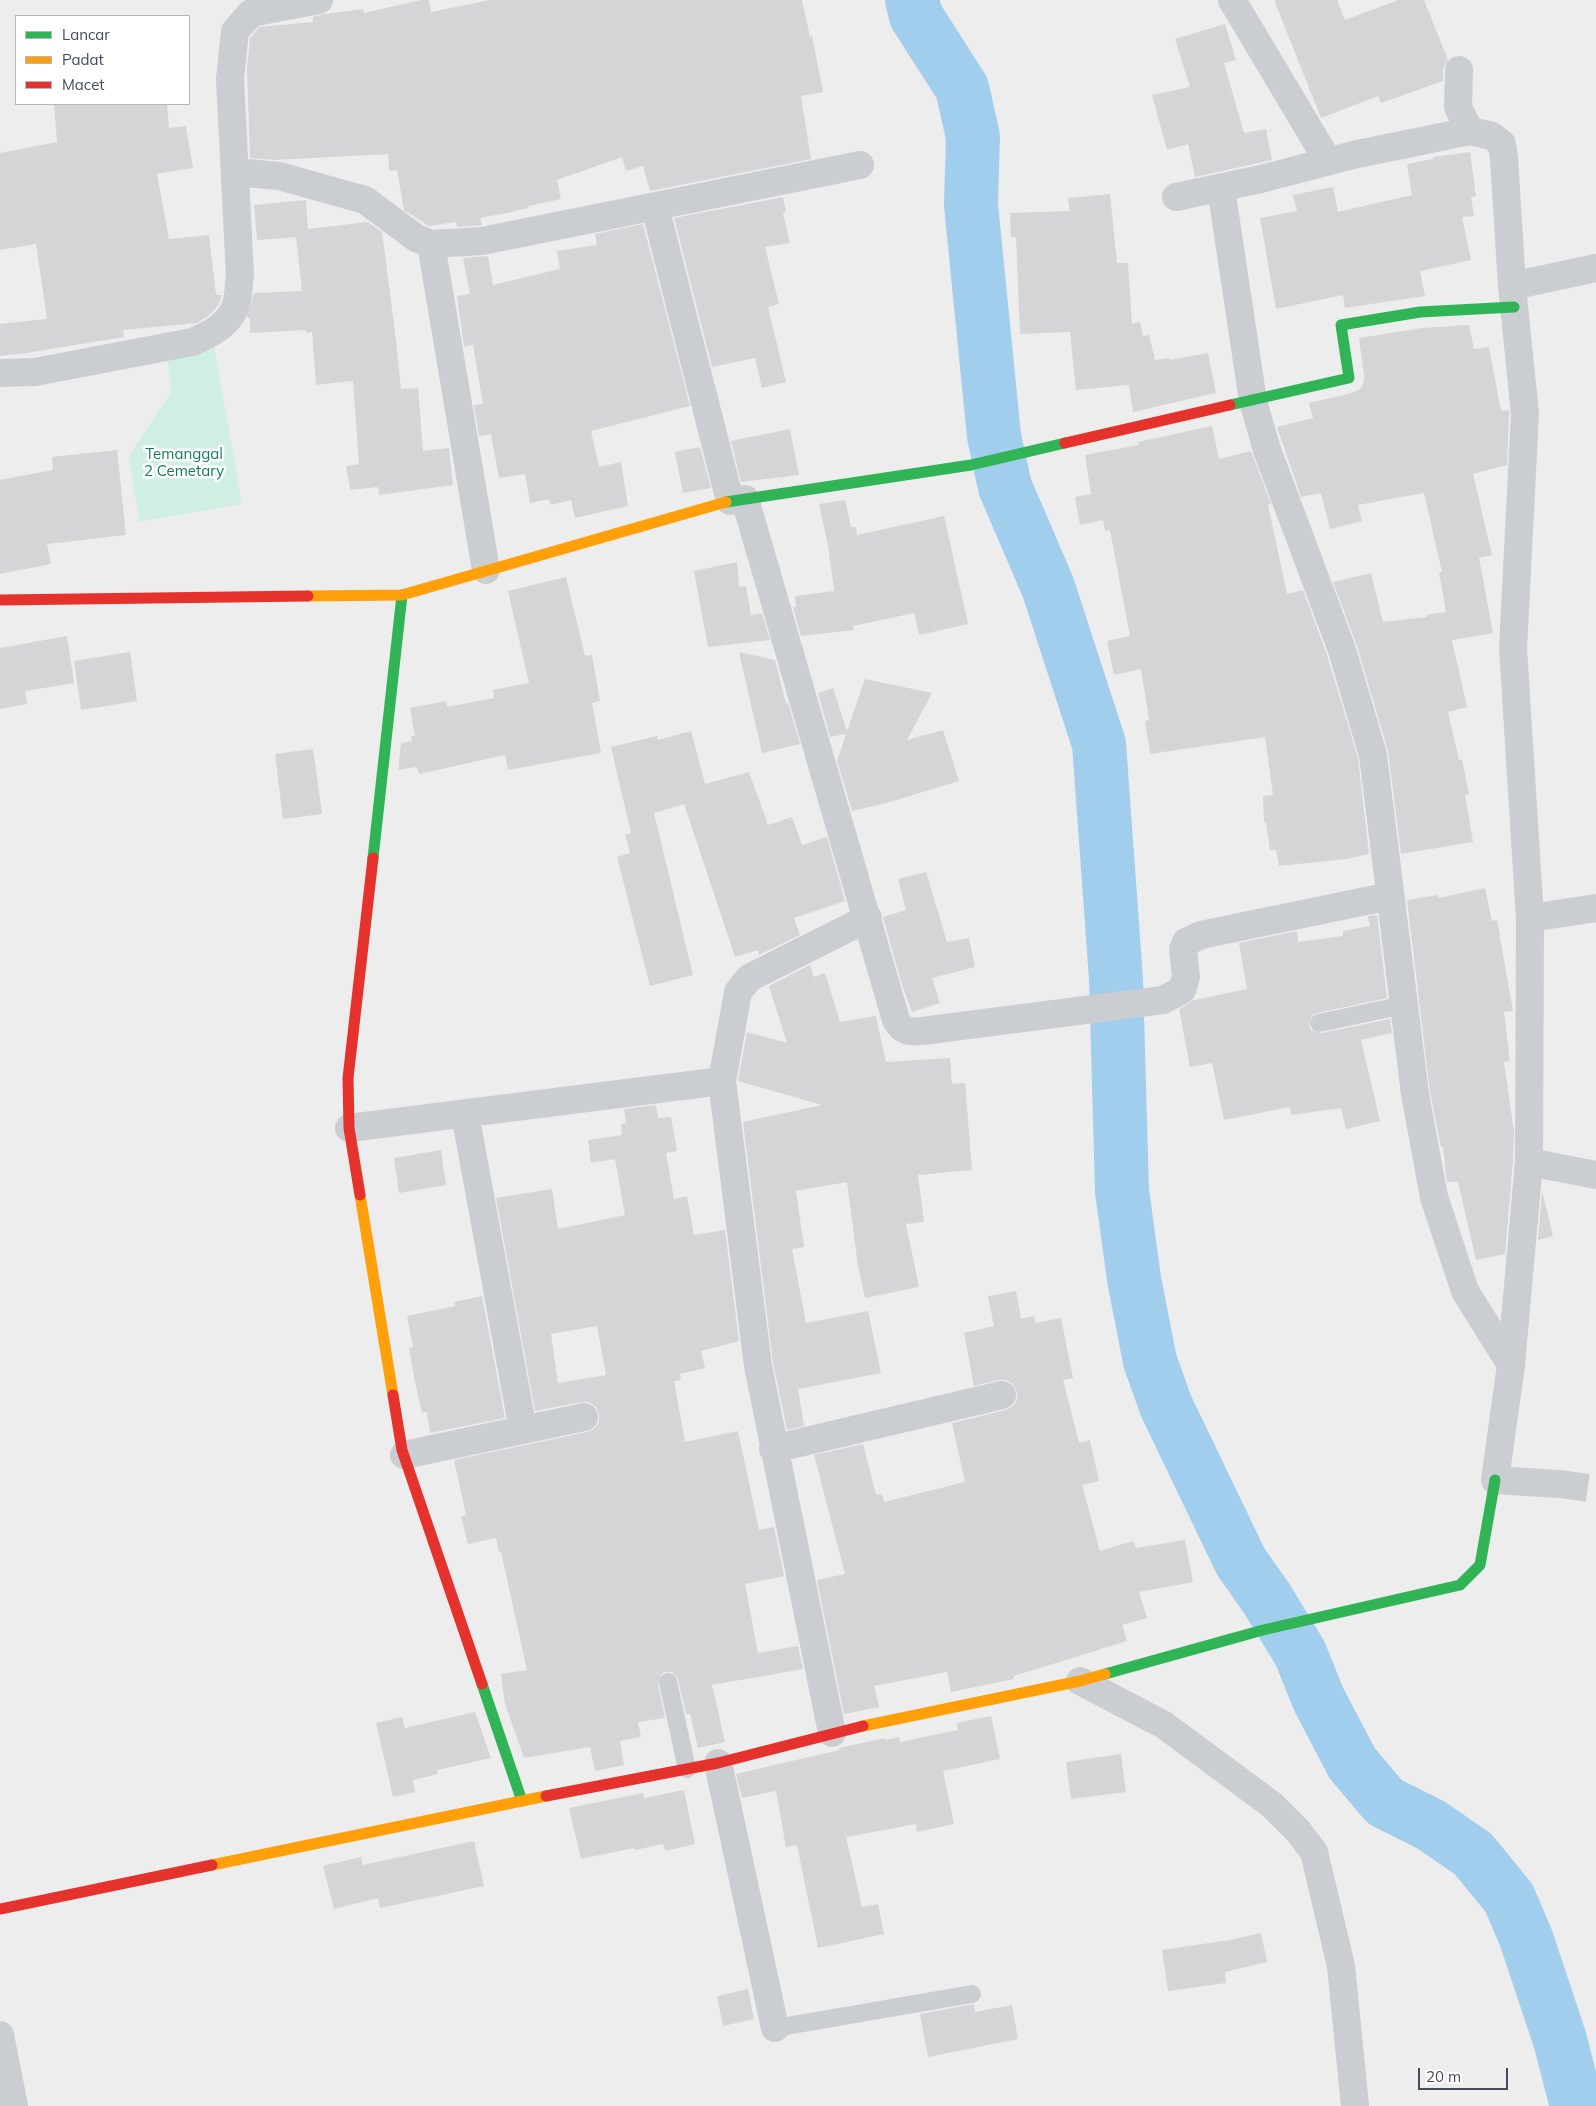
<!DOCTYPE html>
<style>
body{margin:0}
#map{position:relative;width:1596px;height:2106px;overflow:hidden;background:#eeeded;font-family:Mulish,sans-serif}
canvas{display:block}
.legend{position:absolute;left:15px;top:15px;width:175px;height:90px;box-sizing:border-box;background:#fff;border:1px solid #b4b7bd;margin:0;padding:6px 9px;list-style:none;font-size:15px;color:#444b5a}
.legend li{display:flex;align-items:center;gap:10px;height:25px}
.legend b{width:25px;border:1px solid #b4b7bd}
.scale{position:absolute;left:1418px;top:2068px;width:90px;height:22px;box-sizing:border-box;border:2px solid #444b5a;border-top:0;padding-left:6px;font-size:15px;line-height:18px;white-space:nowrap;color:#444b5a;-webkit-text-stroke:4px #fff;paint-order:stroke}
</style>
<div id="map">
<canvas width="1596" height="2106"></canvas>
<ul class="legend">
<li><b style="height:6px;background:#30b455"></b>Lancar</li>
<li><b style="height:6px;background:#ff9f0a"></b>Padat</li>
<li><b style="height:6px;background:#e5322d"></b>Macet</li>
</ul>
<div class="scale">20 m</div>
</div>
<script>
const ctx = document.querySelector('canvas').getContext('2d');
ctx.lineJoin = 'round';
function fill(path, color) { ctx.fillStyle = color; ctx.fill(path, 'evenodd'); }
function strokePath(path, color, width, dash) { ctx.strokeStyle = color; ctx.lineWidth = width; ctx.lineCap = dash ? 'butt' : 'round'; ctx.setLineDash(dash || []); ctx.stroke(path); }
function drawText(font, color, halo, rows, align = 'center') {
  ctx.font = font + ' Mulish,sans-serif'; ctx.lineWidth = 5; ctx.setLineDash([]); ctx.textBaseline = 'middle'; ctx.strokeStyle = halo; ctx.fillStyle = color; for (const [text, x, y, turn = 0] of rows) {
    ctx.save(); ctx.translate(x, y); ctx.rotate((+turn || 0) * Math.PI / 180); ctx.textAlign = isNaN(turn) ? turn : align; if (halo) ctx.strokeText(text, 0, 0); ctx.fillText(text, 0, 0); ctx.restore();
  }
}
const green = new Path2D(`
 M214,346L242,504L139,522L129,456L171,392L167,357Z`);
const river = new Path2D(`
 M912,0L916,16L962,88L973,137L971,205L994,436L1005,487L1048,587L1099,744L1116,979L1122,1191L1134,1279L1150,1361L1166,1406L1241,1562L1267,1599L1300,1653L1319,1700L1352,1763L1385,1802L1431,1825L1473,1854L1509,1898L1526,1938L1560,2040L1577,2106`);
const building = new Path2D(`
 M421,0H429L431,12L490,0H802L810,37L812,36L823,92L801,96L811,159L650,191L643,166L626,171L622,157L557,180L561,199L528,206L529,208L513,211V212L480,218L482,225L457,227L456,222L429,226L404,210L397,170L389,171L388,154L275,160L250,158L247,67L250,38L259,27L313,22V17L324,14L363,9L364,13Z
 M1274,0H1337L1345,20L1398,0H1424L1448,60L1443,69V81L1381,103L1378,96L1321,118Z
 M1225,24L1236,60L1224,63L1244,133L1266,129L1272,160L1195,177L1188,144L1167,150L1152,95L1190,87L1175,39Z
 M54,104H167L169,128L186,126L193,168L157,174L169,239L209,235L216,295H222L218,306L208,316L197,323L123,330L124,337L27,353L0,356V324L47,319L36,244L0,250V153L57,142Z
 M1470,152L1476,196L1471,197L1474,216L1462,217L1471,260L1420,271L1425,296L1345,308L1343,295L1276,309L1260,218L1297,211L1293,195L1333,187L1338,212L1412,195L1407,164L1433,159V157Z
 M1110,194L1117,263H1128L1132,324L1140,322L1143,336L1149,335L1155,360L1169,358V360L1208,353L1216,393L1133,412L1129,385L1076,390L1070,332L1020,334L1016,237H1011L1010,213L1070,211L1068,198Z
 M783,197L786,212L783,213L790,243L765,247L779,304L768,307L786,382L762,388L755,358L712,367L674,218Z
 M306,200L308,229L368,222L382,232L396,340L401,389L418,388L423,451L449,448L453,485L379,495L378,487L350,490L346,466L359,464L353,381L316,385L312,332L306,333V330L250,333V318H247L254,293L302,291L296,237L257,240L254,205Z
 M643,224L690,406L591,431L599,467L621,462L628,506L575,518L571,500L551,505L549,499L530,503L525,474L499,478L491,434L479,436L474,405L483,404L473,345L464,347L457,296L470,294L463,258L488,256L493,285L560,269L557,251L597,245L595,234Z
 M1469,325L1474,349L1489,347L1501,411L1509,410V414L1507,465L1473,474L1492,555L1479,558L1493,633L1452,640L1467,707L1448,712L1459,760L1462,759L1469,794L1465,795L1473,842L1401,854L1388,751L1357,646L1333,582L1371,573L1383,622L1427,617L1426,615L1446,612L1439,572H1442L1424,493L1358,505L1362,521L1330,529L1321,493L1301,497L1277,427L1313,418L1309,403L1352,393L1360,389L1363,384L1364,376L1359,338L1422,328Z
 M1212,426L1219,459L1251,451L1271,504L1268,505L1287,594L1303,590L1327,655L1358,758L1369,854L1346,859L1279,866L1276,850H1270L1266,822H1264L1263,796L1273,795L1265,737L1150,754L1145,721L1149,720L1141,669L1114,675L1107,641L1130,636L1110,530L1105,531L1103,520L1080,525L1075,497L1091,494L1085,455L1139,445L1138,442Z
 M790,429L799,475L741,482L731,441Z
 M700,447L711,488L683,493L675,452Z
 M117,450L126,535L47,544L51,564L0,574V480L53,470L52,457Z
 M845,500L851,527H856L857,535L944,516L968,624L919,635L914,613L853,626L854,630L801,636L793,607H796L795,596L834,591L828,545L819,504Z
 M737,562L739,587L746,586L751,615L762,613L770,640L708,647L694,571Z
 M566,577L585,656L592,655L600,701L592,703L601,753L508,770L505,755L419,774L417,767L398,770L401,743L412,741L411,736H415L410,708L446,701L447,707L494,698L493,690L529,683L508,591Z
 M67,636L74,683L25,691L27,704L0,709V648Z
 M130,652L137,701L81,710L74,661Z
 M739,652L775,660L786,704L788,703L800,744L762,753Z
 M865,679L932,693L907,740L943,730L959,781L887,803L852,811L837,761L846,734L830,737L818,693L833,688L847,731Z
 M691,731L705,784L749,772L768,825L792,817L802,845L827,837L845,901L794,918L800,935L759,955L758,950L735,957L684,804L654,813L693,975L650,986L617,857L630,853L625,835L631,833L611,747L657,736L658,740Z
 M313,749L322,814L283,819L275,754Z
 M926,872L947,942L969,938L975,967L932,978L940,1003L912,1012L901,982L883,917L906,910L898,879Z
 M1485,888L1492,921L1497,920L1513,1011L1504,1012L1510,1061L1504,1062L1514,1132L1513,1161L1505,1254L1476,1260L1458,1182H1447L1443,1146L1441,1147L1430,1092L1407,900L1438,895L1439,898Z
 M1377,915L1387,998L1317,1013L1312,1015L1309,1025L1311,1030L1321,1033L1390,1019L1392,1033L1361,1040L1380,1121L1346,1129L1341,1108L1291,1115L1290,1107L1224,1120L1212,1063L1190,1067L1179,1009L1194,1000L1247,989L1239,943L1297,931L1298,942L1343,936V931L1370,926L1368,916Z
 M810,965L814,977L825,973L840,1022L876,1016L886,1062L950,1058L952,1084L965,1083L972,1170L918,1175L924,1222L906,1224L919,1287L865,1298L858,1266L847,1182L796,1191L804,1247L792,1249L806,1323L868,1311L881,1373L798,1389L804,1426L787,1430L773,1363L743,1122L822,1105L738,1081L747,1032L787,1043L769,986Z
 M656,1105L658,1118L671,1117L677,1151L666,1153L674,1199L687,1196L694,1235L725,1230L739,1341L701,1351L705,1368L680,1374L681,1380L674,1381L685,1442L738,1431L759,1530L774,1527L784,1576L745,1584L758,1653L798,1646L803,1669L712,1685L725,1742L698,1748L690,1714H686L678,1679L672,1672H665L661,1675L658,1684L665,1718L638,1722L641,1737L620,1741L624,1765L595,1771L590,1747L524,1758L505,1704L501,1674L527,1670L501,1552H499L496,1538L468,1544L461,1516L466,1515L454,1460L587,1432L594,1429L599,1422V1414L596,1407L588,1402H581L535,1411L496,1198L552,1189L558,1229L625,1215L615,1159L591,1163L588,1140L622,1135L621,1124L626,1123L624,1109ZM597,1326L606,1375L558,1383L551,1334Z
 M441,1150L446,1185L399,1193L394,1158Z
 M1542,1191L1553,1236L1538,1240Z
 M1016,1291L1021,1319L1034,1316L1036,1323L1061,1318L1073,1378L1063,1380L1079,1443L1090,1440L1099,1481L1082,1485L1100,1551L1133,1541L1136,1548L1185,1540L1193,1582L1139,1592L1147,1618L1122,1625L1127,1641L1014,1676V1679L951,1692L947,1672L874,1686L879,1707L844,1714L817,1580L845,1574L814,1455L863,1444L876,1495L882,1494L884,1502L965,1482L952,1423L1006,1410L1013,1406L1017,1400V1392L1013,1384L1006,1380H998L974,1386L964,1333L994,1326L988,1296Z
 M482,1296L505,1418L430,1433L427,1412L422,1413L414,1377L409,1348L413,1347L407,1316L455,1306L454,1302Z
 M475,1712L491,1758L437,1770L438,1774L413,1780L415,1792L393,1797L376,1723L402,1717L405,1728Z
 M991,1716L1000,1759L943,1771L954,1824L917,1832L916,1824L846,1837L862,1907L878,1904L884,1934L818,1948L797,1845L786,1847L776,1791L742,1798L736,1774L839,1750V1748L885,1738V1740L899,1737L900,1742L958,1730L957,1723Z
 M1121,1754L1126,1792L1071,1799L1066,1762Z
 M684,1790L695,1844L665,1851L663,1844L635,1850L634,1848L581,1859L569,1808L643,1793L644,1798Z
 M474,1841L484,1886L380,1908L378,1898L334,1909L323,1866L361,1857L363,1865Z
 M1261,1933L1267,1962L1225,1972L1226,1983L1168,1991L1162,1950L1230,1940Z
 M748,1989L754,2019L723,2026L717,1996Z
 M974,2004L975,2012L1012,2005L1018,2039L928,2057L920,2014Z`);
const streetTunnel = new Path2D(`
 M1560,1484L1596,1489`);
const lane = new Path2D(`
 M1319,1023L1404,1005
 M668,1682L687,1769
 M775,2028L972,1994`);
const street = new Path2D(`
 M1232,0L1328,161
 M1459,70L1458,107L1470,131
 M236,172L279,176L365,200L416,238L431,244L482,241L860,165
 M1221,188L1253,401L1267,450L1342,650L1373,755L1415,1094L1434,1197L1465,1291L1511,1365L1495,1480L1560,1484
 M1176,197L1261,179L1353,155L1470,131L1492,136L1502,144L1504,158L1512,286
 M655,207L730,501
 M431,244L486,570
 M0,373L35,372L192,342C209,335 227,326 235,308C239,299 238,286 240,276L230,79L235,31L251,13L319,0
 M745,499L896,1020C903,1032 909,1032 922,1031L1163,1000L1182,990L1186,977L1183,949L1186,942L1201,935L1390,896
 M1530,918L1596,908
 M465,1114L523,1430
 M349,1128L722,1081
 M1529,1162L1596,1175
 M1511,1365L1529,1162L1530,918L1513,648L1525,414L1512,286L1596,268
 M773,1449L1002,1395
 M404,1455L584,1417
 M1080,1681L1164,1725L1272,1805L1298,1831L1314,1852L1341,1966L1355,2106
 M832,1733L758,1366L722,1081L738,992L749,978L868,918
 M718,1763L775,2028
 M0,2035L14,2106`);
const fast = new Path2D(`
 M1230,405L1349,378L1341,325L1420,312L1514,307
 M726,502L971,465L1065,443
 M373,858L402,595
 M1105,1674L1263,1630L1460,1585L1480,1565L1495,1480
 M482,1684L522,1801`);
const slow = new Path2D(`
 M308,596L402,595L726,502
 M360,1195L393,1395
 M863,1726L1080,1681L1105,1674
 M212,1865L546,1796`);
const jam = new Path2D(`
 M1065,443L1230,405
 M0,600L308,596
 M360,1195L349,1128L348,1078L373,858
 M393,1395L402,1450L482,1684
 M546,1796L718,1763L863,1726
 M0,1909L212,1865`);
const parkNames = [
 ["Temanggal",184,454],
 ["2 Cemetary",184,471]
];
fill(green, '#cfefe2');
strokePath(river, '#a2ceee', 54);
fill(building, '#d5d5d7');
strokePath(streetTunnel, '#cccdd0', 28, [28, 14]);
strokePath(lane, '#cacdd1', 18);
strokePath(street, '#cacdd1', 28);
strokePath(fast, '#30b455', 11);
strokePath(slow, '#ff9f0a', 11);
strokePath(jam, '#e5322d', 11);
drawText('15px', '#127d5e', '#fff', parkNames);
</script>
